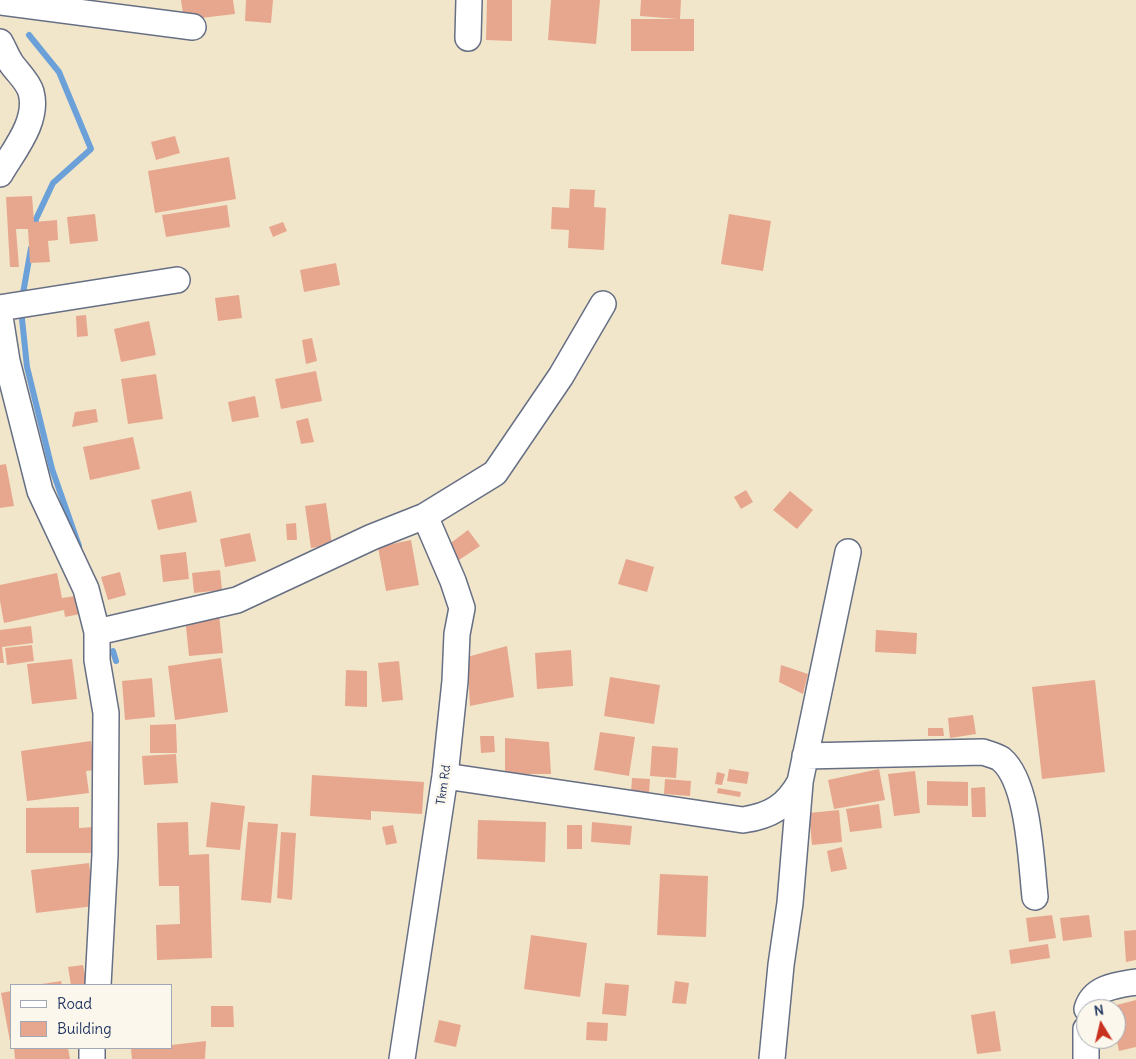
<!DOCTYPE html>
<style>
body{margin:0}
#map{position:relative;width:1136px;height:1059px;overflow:hidden;background:#f1e6ca;font-family:Delius,sans-serif}
canvas{display:block}
.legend{position:absolute;left:10px;top:984px;width:162px;height:65px;box-sizing:border-box;background:#fbf7ec;border:1px solid #a1a7b3;margin:0;padding:6px 9px;list-style:none;font-size:15px;color:#1b2f5e}
.legend li{display:flex;align-items:center;gap:10px;height:25px}
.legend b{width:25px;border:1px solid #a1a7b3}
.north{position:absolute;left:1076px;top:999px;width:50px;height:50px;box-sizing:border-box;background:#fbf7ec;border:1px solid #a1a7b3;border-radius:50%;rotate:351deg;font-size:14px;font-weight:700;line-height:20px;text-align:center;color:#1b2f5e}
.north::after{content:'';display:block;margin:auto;width:18px;height:22px;background:#c8321e;clip-path:polygon(50% 0,100% 100%,50% 72%,0 100%)}
</style>
<div id="map">
<canvas width="1136" height="1059"></canvas>
<ul class="legend">
<li><b style="height:6px;background:#fff"></b>Road</li>
<li><b style="height:14px;background:#e7a78e"></b>Building</li>
</ul>
<div class="north">N</div>
</div>
<script>
const ctx = document.querySelector('canvas').getContext('2d');
ctx.lineJoin = 'round';
function strokePath(path, color, width, dash) { ctx.strokeStyle = color; ctx.lineWidth = width; ctx.lineCap = dash ? 'butt' : 'round'; ctx.setLineDash(dash || []); ctx.stroke(path); }
function fill(path, color) { ctx.fillStyle = color; ctx.fill(path, 'evenodd'); }
function drawText(font, color, halo, rows, align = 'center') {
  ctx.font = font + ' Delius,sans-serif'; ctx.lineWidth = 4.5; ctx.setLineDash([]); ctx.textBaseline = 'middle'; ctx.strokeStyle = halo; ctx.fillStyle = color; for (const [text, x, y, turn = 0] of rows) {
    ctx.save(); ctx.translate(x, y); ctx.rotate((+turn || 0) * Math.PI / 180); ctx.textAlign = isNaN(turn) ? turn : align; if (halo) ctx.strokeText(text, 0, 0); ctx.fillText(text, 0, 0); ctx.restore();
  }
}
const stream = new Path2D(`
 M29,35L59,72L91,149L53,183L36,219L34,230
 M22,299L31,248
 M21,309L27,367L52,469L79,546
 M113,651L116,661`);
const building = new Path2D(`
 M181,0H233L235,14L184,20Z
 M246,0H273L271,23L245,21Z
 M487,0H512V41L486,40Z
 M551,0H600L596,44L548,40Z
 M641,0H681L680,19H694V51H631V19H678L640,16Z
 M175,136L180,153L156,160L151,142Z
 M229,157L236,199L155,213L148,171Z
 M570,189L595,190L594,207L606,208L604,250L568,248L569,230L551,229L552,207L569,208Z
 M32,196L34,222L57,220L58,240L48,241L50,262L30,263L28,229H16L19,267H10L6,197Z
 M227,205L230,227L166,237L162,215Z
 M95,214L98,241L70,244L67,217Z
 M729,214L771,221L763,271L721,264Z
 M283,222L287,231L273,237L269,227Z
 M336,263L340,285L304,292L300,270Z
 M239,295L242,318L218,321L215,298Z
 M86,315L88,336L77,337L76,316Z
 M149,321L156,355L121,362L114,329Z
 M312,338L317,361L306,364L302,340Z
 M316,371L322,401L281,409L275,379Z
 M156,374L163,419L128,424L121,379Z
 M255,396L259,417L232,422L228,402Z
 M96,409L98,422L72,427L75,412Z
 M308,418L314,442L301,444L296,421Z
 M133,437L140,469L90,480L83,447Z
 M6,464L14,506L0,508V465Z
 M746,490L753,502L741,509L734,497Z
 M191,491L197,522L158,530L151,500Z
 M790,491L813,510L797,529L773,510Z
 M326,503L332,545L311,548L305,506Z
 M296,523L297,540H287L286,524Z
 M468,530L480,546L459,560L448,545Z
 M250,533L256,561L225,567L220,539Z
 M411,540L419,585L386,591L378,547Z
 M186,552L189,579L163,582L160,555Z
 M626,559L654,567L647,592L618,584Z
 M220,570L222,590L194,593L192,573Z
 M120,572L126,595L108,600L101,577Z
 M57,573L62,598L82,595L85,613L65,617L64,610L4,623L0,601V585Z
 M219,614L223,653L189,656L185,617Z
 M31,626L33,643L2,647L4,663H0V630Z
 M876,630L917,633L916,654L875,652Z
 M32,645L34,661L7,665L5,648Z
 M507,646L514,697L470,706L467,657Z
 M571,650L573,686L537,689L535,653Z
 M221,658L228,712L175,720L168,666Z
 M72,659L77,699L32,704L27,664Z
 M399,661L403,700L382,702L378,663Z
 M781,665L808,674L803,694L779,682Z
 M346,670L367,671V707L345,706Z
 M610,677L660,685L654,724L604,716Z
 M152,678L155,717L125,720L122,681Z
 M1095,680L1105,772L1042,779L1032,687Z
 M973,715L976,734L950,738L948,718Z
 M176,724L177,753H150V725Z
 M928,728H943L944,736H928Z
 M600,732L635,737L629,776L594,770Z
 M480,736H494L495,752L481,753Z
 M505,738L549,742L551,774H505Z
 M91,741L95,770L86,771L89,793L27,801L21,751Z
 M652,746L678,748L676,778L650,776Z
 M176,754L178,783L144,785L142,756Z
 M729,769L749,772L747,784L727,781Z
 M879,769L885,800L834,809L828,780Z
 M915,771L920,813L894,816L888,774Z
 M717,772L725,774L722,785L715,784Z
 M312,775L424,782L422,814L371,811V820L310,816Z
 M632,778L650,779L649,794L631,793Z
 M665,779L691,781L690,796L664,794Z
 M927,781L968,782V806L927,805Z
 M985,787L986,817H972L971,788Z
 M718,788L741,792L740,797L717,793Z
 M211,802L245,806L240,850L206,847Z
 M879,804L882,828L850,832L846,809Z
 M79,807V828L95,827L96,853H26V808Z
 M839,810L842,842L812,845L809,813Z
 M478,820L546,822L545,862L477,859Z
 M188,822L189,855L209,854L212,958L157,960L156,925L180,924L179,886H159L157,823Z
 M248,822L278,824L271,903L241,900Z
 M592,822L632,826L630,845L591,842Z
 M393,825L397,843L386,845L382,827Z
 M567,825H582V849H567Z
 M281,832L296,833L292,900L277,898Z
 M842,847L847,869L831,872L827,851Z
 M89,863L94,906L36,913L31,870Z
 M660,874L708,876L706,937L657,935Z
 M1052,915L1056,938L1029,942L1026,918Z
 M1089,915L1092,937L1063,941L1060,918Z
 M1136,930V960L1126,962L1124,931Z
 M531,935L587,943L580,997L524,989Z
 M1048,944L1050,958L1011,964L1009,950Z
 M83,965L87,985H71L68,967Z
 M61,981L62,985H42V984Z
 M675,981L689,983L686,1004L672,1003Z
 M605,983L629,985L626,1016L602,1014Z
 M11,991V1041H10L1,993Z
 M1136,1000V1047L1119,1051L1116,1037V1009H1109V1007Z
 M211,1006H233L234,1027H211Z
 M995,1011L1001,1051L977,1054L971,1015Z
 M439,1020L461,1025L456,1047L434,1042Z
 M587,1022L608,1023L607,1041L586,1040Z
 M206,1041L205,1059H132L131,1049L171,1048V1045Z
 M14,1048H68L70,1059H15Z`);
const minor = new Path2D(`
 M0,2L193,27
 M468,38L469,0
 M0,42C4,49 7,57 11,63C17,72 28,81 31,92C39,121 14,150 0,174
 M0,308L177,280
 M0,317L7,361L40,491L86,589L97,632V660L106,713L105,855L98,985
 M97,632L237,600L372,537L425,516L495,473L561,376L603,304
 M805,756L983,752C989,754 997,756 1001,759C1029,782 1031,861 1035,897
 M445,776L743,820C770,816 786,807 800,782L848,552
 M1087,1009C1093,987 1117,985 1136,982
 M92,1059V1048
 M402,1059L445,776L455,681L457,634L462,608L453,581L425,516
 M772,1059L781,965L790,903L800,783
 M1086,1059V1029`);
const streetNames = [
 ["Tkm Rd",444,785,-82]
];
strokePath(stream, '#6ba1d8', 6);
fill(building, '#e7a78e');
strokePath(minor, '#666f84', 28);
strokePath(minor, '#fff', 25);
drawText('12px', '#1b2f5e', '#fbf7ec', streetNames);
</script>
